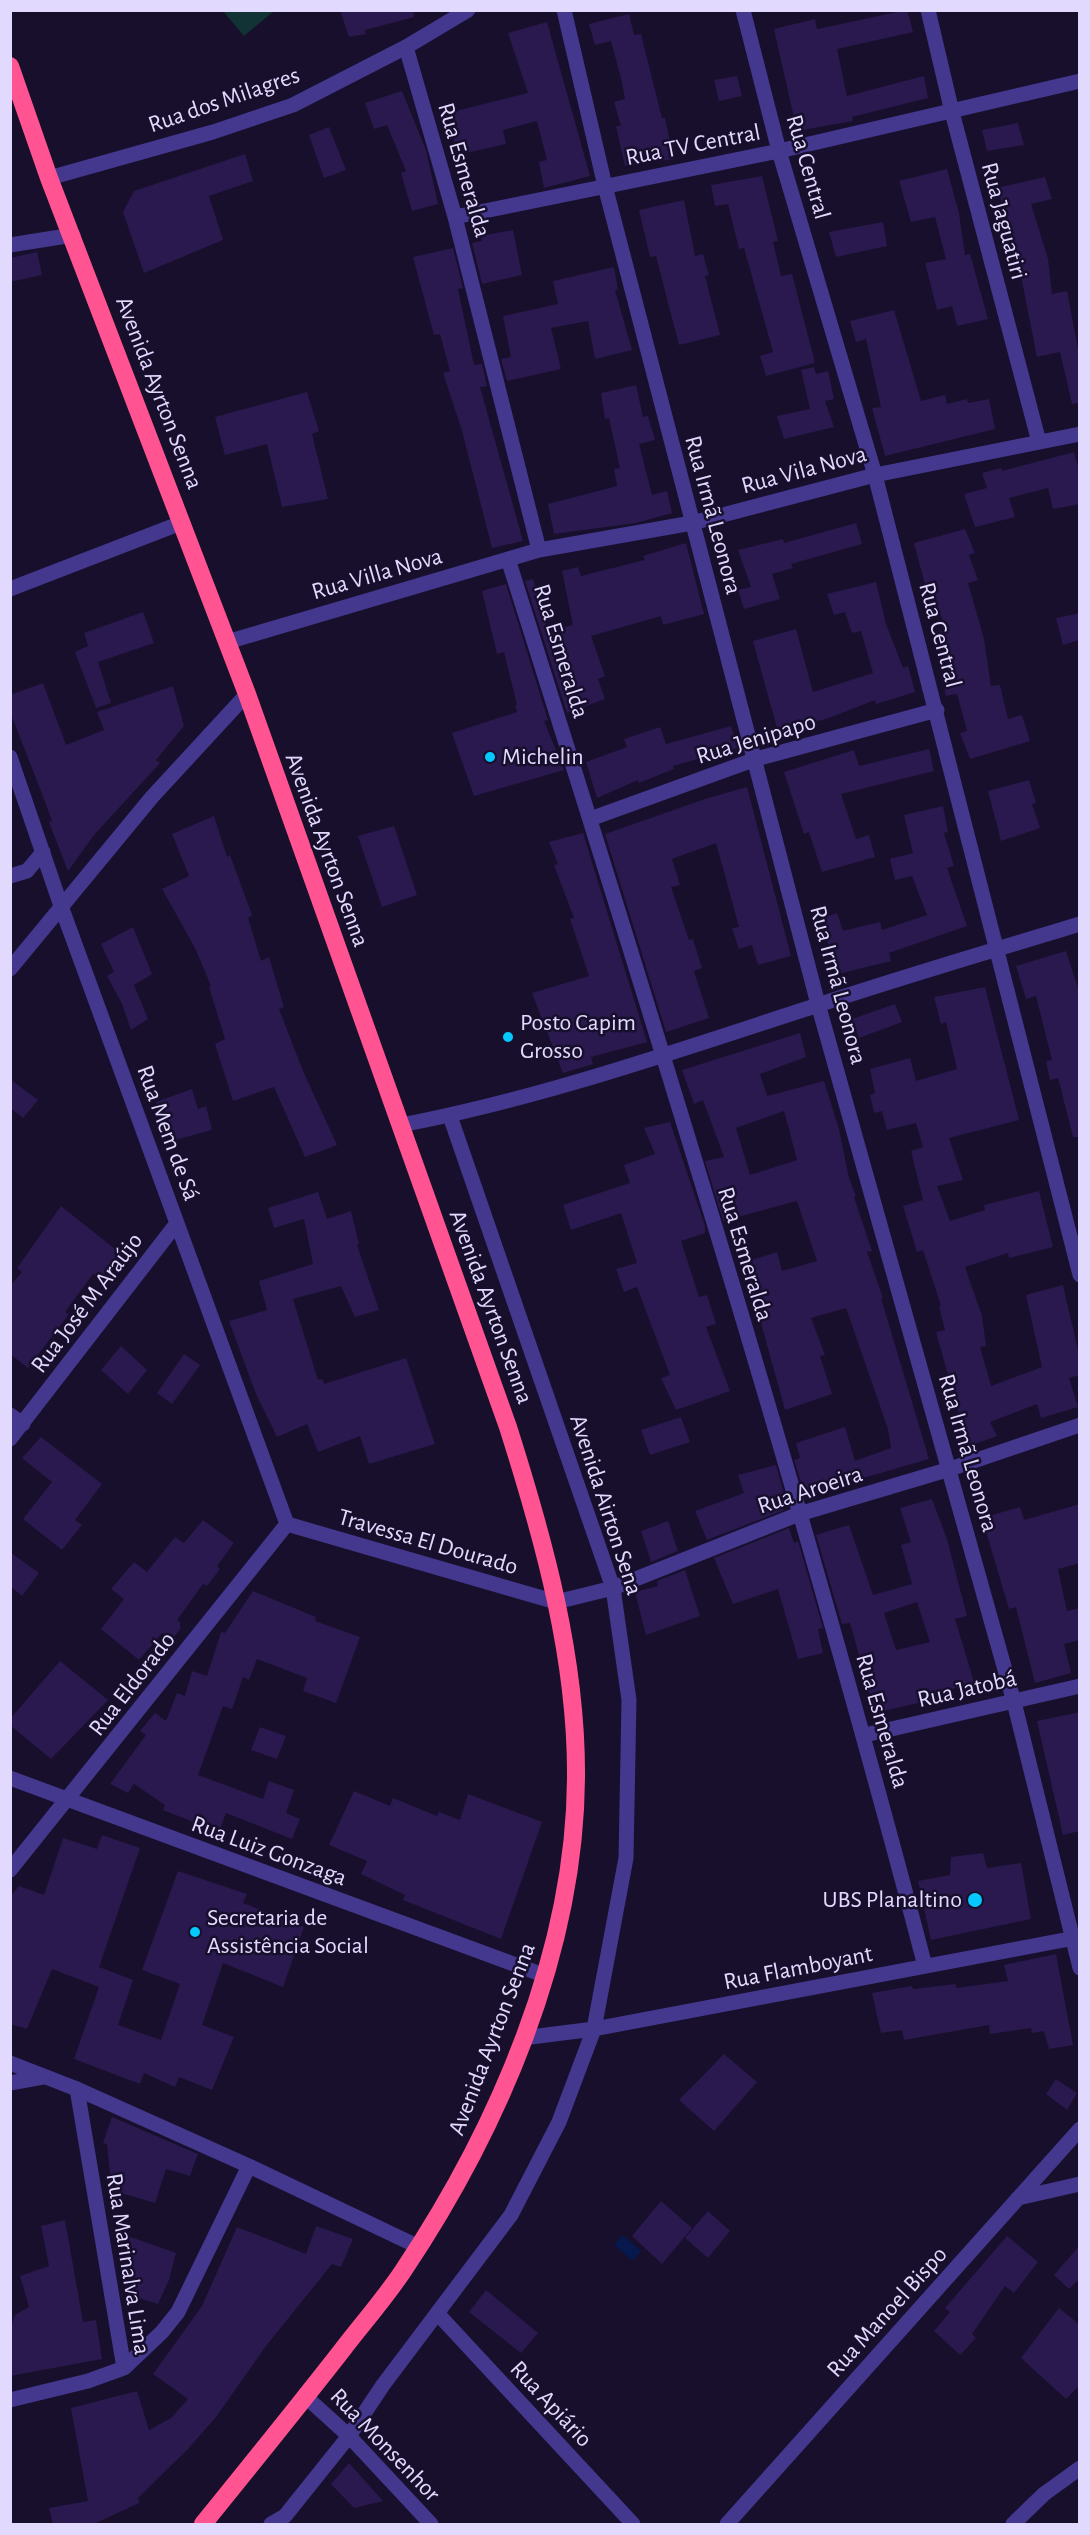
<!DOCTYPE html>
<meta charset="utf-8">
<style>
body{margin:0}
#map{position:relative;width:1090px;height:2535px;overflow:hidden;background:#170f2b;font-family:"Alegreya Sans",sans-serif}
canvas{display:block}
.frame{position:absolute;inset:0;border:12px solid #e2d9ff;pointer-events:none}
</style>
<div id="map">
<canvas width="1090" height="2535"></canvas>
<div class="frame"></div>
</div>
<script>
const ctx = document.querySelector('canvas').getContext('2d');
ctx.lineJoin = 'round';
function fill(path, color) { ctx.fillStyle = color; ctx.fill(path, 'evenodd'); }
function strokePath(path, color, width, dash) { ctx.strokeStyle = color; ctx.lineWidth = width; ctx.lineCap = dash ? 'butt' : 'round'; ctx.setLineDash(dash || []); ctx.stroke(path); }
function drawText(font, color, halo, rows, align = 'center') {
  ctx.font = font + ' "Alegreya Sans",sans-serif'; ctx.lineWidth = 5; ctx.setLineDash([]); ctx.textBaseline = 'middle'; ctx.strokeStyle = halo; ctx.fillStyle = color; for (const [text, x, y, turn = 0] of rows) {
    ctx.save(); ctx.translate(x, y); ctx.rotate((+turn || 0) * Math.PI / 180); ctx.textAlign = isNaN(turn) ? turn : align; if (halo) ctx.strokeText(text, 0, 0); ctx.fillText(text, 0, 0); ctx.restore();
  }
}
const green = new Path2D(`
 M223,11H274L244,36Z`);
const water = new Path2D(`
 M623,2235L641,2251L633,2261L614,2245Z`);
const building = new Path2D(`
 M340,10H413L414,17L365,30L366,34L349,37Z
 M907,10L913,32L837,49L847,96L924,76L928,98L852,117L853,121L797,131L774,29L815,19L817,29Z
 M629,14L634,35L641,34L662,118H665L674,159L625,166L616,126H621L614,102L625,99L621,78L611,41L595,45L589,24Z
 M547,22L590,176L544,188L539,162L547,160L537,121L503,130L506,144L457,155L448,113L528,93L508,33Z
 M737,76L742,96L719,101L714,80Z
 M402,91L426,150L438,204L412,211L401,173L406,171L387,125L374,129L365,103Z
 M1018,123L1024,145L987,151L982,130Z
 M329,127L346,170L324,178L309,135Z
 M245,154L253,181L209,196L223,240L144,273L123,212L134,191Z
 M947,169L959,213L965,255L970,254L988,319L957,326L952,306L937,310L925,263L946,259L935,217L911,222L899,181Z
 M762,176L778,241L773,242L781,276L792,274L815,363L766,376L760,356L773,352L744,248L739,249L728,204L715,206L711,185Z
 M1045,177L1052,199L1031,204L1048,259L1052,294L1067,291L1080,359V403L1072,404L1060,352L1037,357L1019,266H1015L1009,240L1014,239L997,188Z
 M684,200L695,256L703,254L709,275L705,276L720,335L679,345L656,256L650,257L639,210Z
 M883,222L887,246L836,257L829,232Z
 M513,230L522,275L482,284L472,243L482,241L481,236Z
 M453,248L463,288L458,289L474,365L482,364L487,386L480,387L523,541L492,548L462,431L443,373L450,371L440,334L434,335L413,257Z
 M37,252L42,275L10,282V258Z
 M614,267L618,289L615,290L632,350L595,359L588,321L551,328L561,369L507,381L501,359L511,357L503,316L558,304L553,281Z
 M894,310L921,401L945,395L947,404L967,399L968,403L989,399L995,429L885,456L872,408L881,407L866,339L856,342L850,321Z
 M814,367L816,374L828,371L834,399L825,401L834,427L784,439L777,416L810,409L801,370Z
 M636,385L643,417L648,416L655,440L639,444L652,495L667,491L672,513L636,523L554,534L548,504L617,486L614,469L620,468L609,418L605,419L601,393Z
 M307,392L319,431L312,434L328,499L282,507L267,444L225,455L215,417Z
 M1074,452L1080,474V504L1053,509L1048,488L1009,498L1015,517L975,527L964,494L987,488L982,473L1001,468L1002,471Z
 M856,523L862,544L791,564L793,568L772,574L780,599L744,609L738,590L751,587L738,550L783,539L784,543Z
 M965,529L975,553L969,555L978,580L968,583L984,639L991,686L1000,685L1008,719L1022,715L1030,741L970,759L960,733L967,731L957,694L946,696L942,678L950,676L938,632L946,630L933,594L928,596L914,543Z
 M686,543L704,614L663,625L661,616L591,636L605,676L598,679L605,699L567,713L525,581L533,579L548,631L573,625L562,571L578,567L581,576L645,560L643,556Z
 M876,582L886,624L903,668L908,666L915,692L876,704L875,700L829,718L778,732L753,641L796,629L813,692L873,673L861,631L852,633L845,612L834,615L827,594Z
 M506,584L548,720L544,721L564,770L474,796L452,733L517,712L515,705H517L504,652L497,654L482,591Z
 M143,612L154,643L98,662L111,703L96,708L75,652L88,646L84,633Z
 M1080,613V640L1063,645L1056,618Z
 M43,683L66,745L104,730L97,712L173,686L184,726L156,760L160,763L94,835L68,871L49,822L52,821L41,791L10,712V695Z
 M731,726L738,748L673,766L674,769L639,783L638,780L597,798L586,762L627,747L624,739L660,727L666,744Z
 M929,749L934,771L841,794L856,839L869,835L875,857L822,872L809,832L804,834L784,772L854,750L859,766Z
 M1029,780L1036,803L1032,804L1040,828L1001,841L988,791Z
 M747,787L791,956L758,965L752,945L739,949L732,928L739,927L716,843L672,859L680,885L671,887L689,940L693,939L702,968L694,971L709,1018L666,1032L605,834L705,799Z
 M943,806L948,832L944,833L954,866L947,868L967,926L889,953L891,961L838,974L820,919L837,913L843,931L880,922L882,930L927,915L912,876L895,880L890,859L913,853L904,815Z
 M214,816L227,857L230,855L252,915L248,918L261,961L269,957L284,1007L279,1009L303,1071L337,1145L305,1157L274,1087L233,1101L215,1044L225,1039L209,987L211,986L195,948L162,889L189,876L172,834Z
 M394,826L417,895L382,907L358,836Z
 M583,833L647,1042L591,1057L593,1064L563,1073L532,993L589,976L570,919L574,918L554,865L558,864L549,842Z
 M133,927L152,974L134,985L148,1019L131,1030L122,1004L107,976L114,972L101,944Z
 M1066,951L1080,994V1137H1073L1058,1078L1050,1080L1046,1061L1052,1060L1036,996L1026,999L1016,966Z
 M985,987L1019,1120L949,1138L963,1180L937,1186L950,1221L985,1210L984,1205L1039,1191L1053,1247L1009,1258L1008,1253L965,1267L982,1316L986,1346L980,1347L991,1386L1042,1367L1026,1295L1063,1285L1080,1359V1375L1069,1378L1078,1407L1041,1418L1037,1404L990,1422L997,1436L968,1446L936,1332L945,1330L939,1306H941L923,1250L917,1252L903,1206L923,1200L911,1151L923,1147L916,1123L887,1130L882,1111L874,1113L870,1095L875,1093L870,1069L910,1058L916,1081L957,1069L946,1022L941,1024L934,997Z
 M895,1004L902,1022L859,1038L852,1019Z
 M800,1033L806,1057L760,1074L767,1096L824,1081L839,1129L849,1178L856,1196L854,1197L872,1251L867,1252L883,1298H881L929,1459L805,1495L794,1460L800,1458L796,1443L845,1427L855,1461L891,1448L888,1429L846,1308L811,1318L825,1355L820,1356L832,1394L785,1410L756,1305L763,1303L752,1260L777,1252L782,1271L817,1261L797,1201L723,1221L705,1161L724,1157L703,1100L694,1104L682,1070ZM784,1111L797,1160L750,1175L736,1128Z
 M10,1079L38,1100L23,1118L10,1108Z
 M192,1089L198,1109L206,1106L212,1130L171,1141L156,1102Z
 M670,1122L705,1226V1233L681,1241L699,1297L707,1295L716,1324L706,1327L730,1391L676,1410L661,1378L670,1375L637,1287L624,1292L616,1269L637,1263L621,1213L571,1230L563,1205L630,1183L624,1165L655,1154L644,1128Z
 M318,1192L327,1219L351,1211L359,1244L357,1245L379,1310L355,1317L341,1286L293,1299L318,1380L322,1379L324,1384L406,1358L435,1444L369,1464L360,1436L318,1452L307,1424L277,1437L256,1394L229,1321L267,1310L259,1281L313,1264L304,1219L274,1228L268,1208Z
 M61,1206L120,1253L100,1279L93,1274L65,1312L69,1314L28,1368L10,1354V1286L22,1272L17,1268Z
 M121,1346L147,1370L128,1394L101,1370Z
 M184,1354L200,1365L172,1404L157,1393Z
 M681,1417L690,1442L650,1455L641,1430Z
 M41,1437L102,1484L75,1520L82,1525L62,1550L23,1519L52,1482L22,1458Z
 M776,1465L786,1501L784,1510L707,1540L695,1511L744,1493L738,1475Z
 M932,1499L947,1539L967,1616L955,1619L974,1682L930,1696L931,1700L875,1713L850,1623L842,1624L816,1535L849,1525L873,1595L912,1584L901,1545L911,1542L900,1508ZM917,1602L930,1642L896,1650L884,1613Z
 M1080,1504V1563L1058,1569L1067,1611L1080,1608V1640L1064,1644L1071,1673L1035,1683L1016,1607L1009,1609L982,1518L1020,1507L1024,1520Z
 M203,1520L234,1543L217,1566L220,1569L207,1586L203,1584L177,1620L180,1622V1629L172,1640L162,1633L139,1660L101,1629L124,1599L111,1589L134,1562L147,1572L175,1537L184,1543Z
 M668,1521L678,1551L651,1562L641,1531Z
 M789,1528L794,1543L798,1541L823,1628L818,1629L823,1653L798,1659L778,1589L733,1604L714,1558Z
 M10,1552L39,1573L22,1596L10,1586Z
 M685,1570L700,1616L646,1635L635,1592L658,1586L657,1581Z
 M253,1591L316,1617L315,1621L360,1637L336,1703L303,1691L307,1678L257,1659L249,1680L243,1677L232,1709L223,1706L198,1775L263,1799L269,1781L294,1790L286,1813L300,1819L292,1839L226,1813L219,1832L163,1810L165,1805L134,1784L128,1793L110,1784L146,1735L140,1731L155,1713L166,1721L177,1693L185,1696L192,1671L207,1676L221,1632L225,1633Z
 M60,1661L108,1700L51,1759L10,1725V1719Z
 M1080,1712V1831L1063,1835L1037,1721Z
 M260,1727L286,1736L277,1759L251,1750Z
 M354,1791L390,1806L393,1798L437,1816L439,1812L460,1820L468,1794L542,1822L501,1939L403,1900L405,1895L361,1874L367,1861L329,1845Z
 M102,1835L140,1848L99,1967L133,1980L118,2025L161,2040L180,1984L142,1970L178,1871L247,1894L243,1903L304,1927L283,1987L223,1963L202,2025L234,2037L212,2090L179,2077L175,2087L144,2073L140,2084L74,2059L99,1987L52,1969L27,2029L10,2024V1897L19,1886L44,1895L63,1838L97,1849Z
 M983,1853L987,1868L1021,1863L1031,1919L931,1940L918,1881L950,1875L951,1857Z
 M1056,1954L1073,2045L1049,2049L1044,2031L1032,2033L1031,2028L990,2034L989,2025L904,2040L902,2030L881,2033L872,1993L912,1986L913,1989L956,1984V1988L1008,1981L1004,1965Z
 M724,2054L757,2082L714,2131L679,2100Z
 M1056,2079L1077,2093L1067,2110L1046,2094Z
 M112,2117L198,2154L190,2176L166,2169L155,2203L114,2191L117,2177L110,2174L107,2144L103,2143Z
 M661,2201L692,2228L662,2264L632,2236Z
 M708,2211L730,2231L708,2258L685,2238Z
 M65,2220L83,2322L96,2320L102,2359L10,2376V2330L15,2315L29,2307L20,2276L49,2266L41,2226Z
 M316,2226L353,2239L341,2267L332,2264L266,2346L216,2417L188,2449L138,2498L139,2503L94,2524H53L49,2508L88,2501L71,2408L137,2391L149,2430L171,2418L188,2399L153,2374L202,2306L237,2227L306,2254Z
 M128,2236L176,2253L169,2280L158,2304L133,2296Z
 M1007,2236L1038,2262L1014,2293L1005,2286L972,2334L976,2338L960,2355L934,2331L950,2312L945,2308Z
 M1080,2245V2278L1069,2289L1054,2275Z
 M486,2290L538,2333L521,2353L469,2312Z
 M1059,2308L1080,2325V2385L1066,2399L1021,2358Z
 M349,2463L383,2501L354,2508L331,2484Z`);
const minor = new Path2D(`
 M564,10L605,186L818,1004L1014,1702L1080,1968
 M743,10L779,151L875,475L1080,1275
 M928,10L952,112L1039,442
 M406,47L455,217L539,550
 M49,178L213,132L293,105L406,47L468,10
 M455,217L779,151L1080,81
 M10,245L73,235
 M508,559C655,1025 801,1493 925,1966
 M10,589L181,523
 M227,642L539,550L692,523L875,475L1080,434
 M10,757L61,906L287,1524
 M590,819L756,759L937,710
 M10,876L27,871L43,852
 M10,969L152,797L247,694
 M401,1125C542,1098 679,1050 815,1006C902,977 991,951 1080,924
 M10,1415L23,1424
 M10,1439L177,1223
 M287,1524L556,1602L613,1588L799,1514L950,1469L1080,1425
 M865,1735L1080,1686
 M10,1778L546,1976
 M10,1870L287,1524
 M523,2038L594,2029L1080,1937
 M10,2063L77,2089L249,2166L419,2247
 M10,2083L43,2077
 M1018,2198L1080,2184
 M437,2313L633,2524
 M124,2368L162,2332L178,2312L249,2166
 M306,2397L349,2436L431,2524
 M10,2400L88,2381L124,2368L77,2089
 M271,2524L285,2516L349,2436L383,2385L511,2215L559,2122L594,2029L626,1858L629,1700L613,1588L450,1116
 M727,2524L1080,2129
 M1013,2524L1044,2494L1080,2468`);
const highway = new Path2D(`
 M10,66L49,178L247,694L508,1427C544,1540 577,1659 576,1778C575,1952 498,2129 403,2271C385,2298 363,2323 343,2349C297,2408 250,2466 203,2524`);
const markers = [
 [490,757,6,"#05c8ff"],
 [508,1037,6,"#05c8ff"],
 [975,1900,8,"#05c8ff"],
 [195,1932,6,"#05c8ff"]
];
const streetNames = [
 ["Rua dos Milagres",224,100,-19],
 ["Rua TV Central",693,145,-11],
 ["Rua Central",808,167,74],
 ["Rua Esmeralda",464,170,74],
 ["Rua Jaguatiri",1004,221,75],
 ["Avenida Ayrton Senna",159,393,69],
 ["Rua Vila Nova",804,470,-15],
 ["Rua Irmã Leonora",713,515,75],
 ["Rua Villa Nova",377,574,-16],
 ["Rua Central",940,635,75],
 ["Rua Esmeralda",561,651,73],
 ["Rua Jenipapo",756,739,-17],
 ["Avenida Ayrton Senna",327,850,70],
 ["Rua Irmã Leonora",838,985,75],
 ["Rua Mem de Sá",168,1133,70],
 ["Rua Esmeralda",745,1254,73],
 ["Rua José M Araújo",87,1303,-53],
 ["Avenida Ayrton Senna",491,1307,70],
 ["Rua Irmã Leonora",968,1453,74],
 ["Rua Aroeira",810,1490,-18],
 ["Avenida Airton Sena",606,1505,72],
 ["Travessa El Dourado",428,1542,16],
 ["Rua Eldorado",132,1684,-52],
 ["Rua Jatobá",967,1689,-13],
 ["Rua Esmeralda",882,1721,74],
 ["Rua Luiz Gonzaga",269,1851,20],
 ["Rua Flamboyant",798,1968,-11],
 ["Avenida Ayrton Senna",492,2039,-69],
 ["Rua Marinalva Lima",128,2264,81],
 ["Rua Manoel Bispo",887,2312,-48],
 ["Rua Apiário",551,2404,47],
 ["Rua Monsenhor",385,2445,46]
];
const poiNames = [
 ["Michelin",502,757],
 ["Posto Capim",520,1023],
 ["Grosso",520,1051],
 ["UBS Planaltino",962,1900,"right"],
 ["Secretaria de",207,1918],
 ["Assistência Social",207,1946]
];
fill(green, '#113336');
fill(water, '#07184d');
fill(building, '#2a194e');
strokePath(minor, '#44378e', 15);
strokePath(highway, '#ff5491', 18);
for (const [x, y, r, color] of markers) { const dot = new Path2D(); dot.arc(x, y, r, 0, 2 * Math.PI); ctx.fillStyle = color; ctx.fill(dot); strokePath(dot, '#170f2b', 2); }
drawText('24px', '#e2d9ff', '#170f2b', streetNames);
drawText('24px', '#e2d9ff', '#170f2b', poiNames, 'left');
</script>
